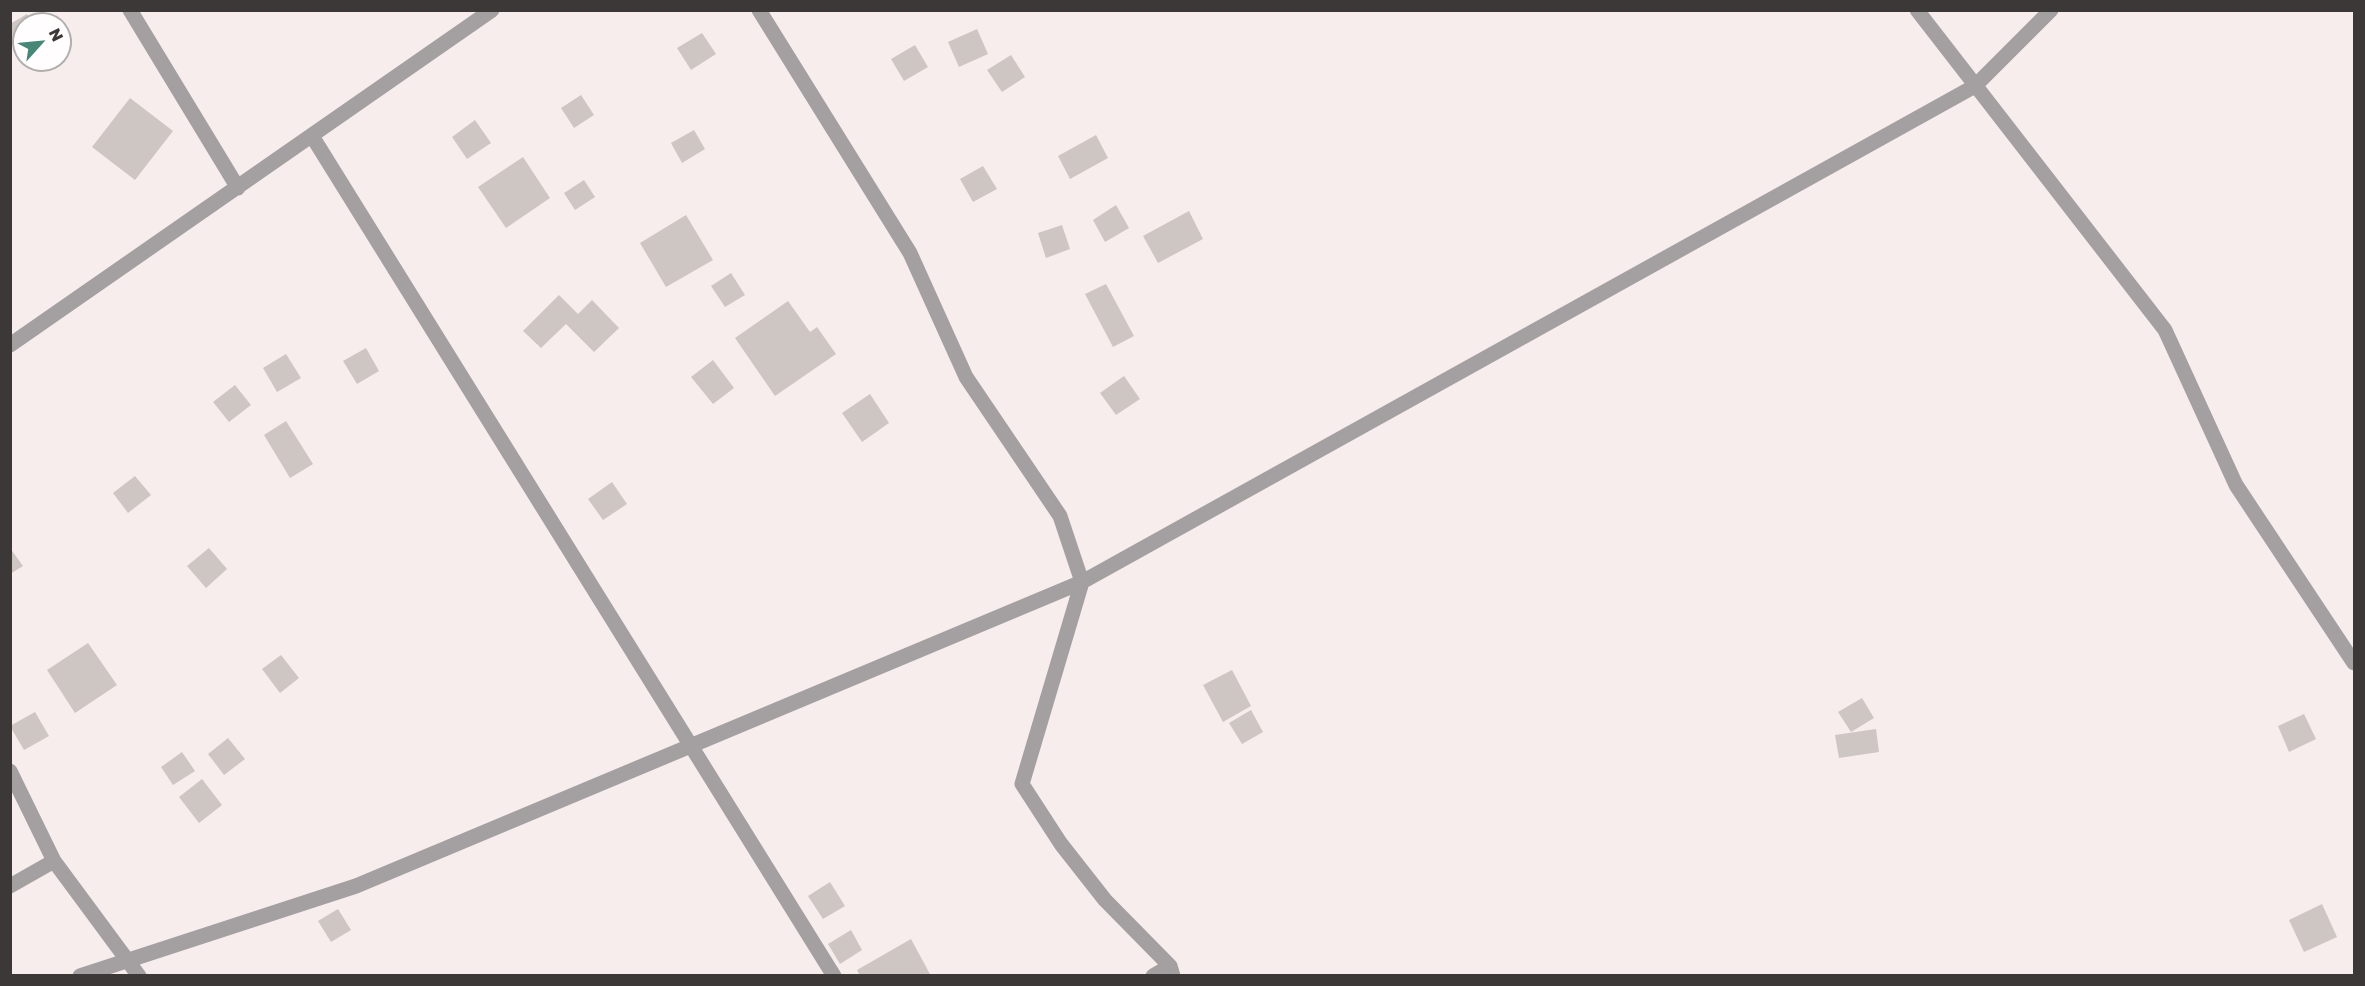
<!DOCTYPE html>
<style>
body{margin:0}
#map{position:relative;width:2365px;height:986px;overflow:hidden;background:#f7eded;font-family:"Golos Text",sans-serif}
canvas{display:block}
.frame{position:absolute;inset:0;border:12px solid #3c3838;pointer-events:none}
.north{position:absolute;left:12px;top:12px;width:60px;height:60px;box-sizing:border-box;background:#fffdfd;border:2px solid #b1aeae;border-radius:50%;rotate:63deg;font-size:16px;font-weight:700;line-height:24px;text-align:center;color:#3c3838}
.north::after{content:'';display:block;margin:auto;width:21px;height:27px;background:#468778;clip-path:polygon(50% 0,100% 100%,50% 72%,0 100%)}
</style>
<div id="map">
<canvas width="2365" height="986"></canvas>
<div class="frame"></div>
<div class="north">N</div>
</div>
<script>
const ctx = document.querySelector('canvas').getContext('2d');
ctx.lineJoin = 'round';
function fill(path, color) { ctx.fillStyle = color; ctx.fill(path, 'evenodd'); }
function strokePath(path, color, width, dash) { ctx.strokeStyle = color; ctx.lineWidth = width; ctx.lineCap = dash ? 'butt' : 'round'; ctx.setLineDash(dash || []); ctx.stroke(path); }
const building = new Path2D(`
 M27,14L32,24H24V54L20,56L10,41V24Z
 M977,29L988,54L959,67L948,42Z
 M702,33L716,54L691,70L677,48Z
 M915,45L928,67L904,81L891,59Z
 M1011,55L1025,77L1002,92L987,70Z
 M581,95L594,115L574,128L561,108Z
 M130,98L173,131L135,180L92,147Z
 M475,120L491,143L467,159L452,137Z
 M694,130L705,149L682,163L671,143Z
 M1096,135L1108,158L1070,179L1058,156Z
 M523,157L550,198L506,228L478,187Z
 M983,166L997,189L973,202L960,179Z
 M584,180L595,197L575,210L564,193Z
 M1116,205L1129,228L1105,242L1093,220Z
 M1189,211L1203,239L1158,263L1143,236Z
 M686,215L713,260L666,287L640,243Z
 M1062,225L1070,249L1046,258L1038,233Z
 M731,273L745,295L725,307L711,286Z
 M1106,284L1134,336L1113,347L1085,294Z
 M559,295L578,314L592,300L619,328L594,352L566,324L541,348L523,331Z
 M788,301L810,332L817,327L836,354L775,396L735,338Z
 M366,348L379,371L357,384L343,361Z
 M286,354L301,378L277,392L263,368Z
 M713,360L734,388L713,404L691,377Z
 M1124,376L1140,399L1116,415L1100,393Z
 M235,385L251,405L229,422L213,402Z
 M870,394L889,423L862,442L842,413Z
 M286,421L313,464L290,478L264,435Z
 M135,476L151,495L128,513L113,493Z
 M612,482L627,504L603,520L588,499Z
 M10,548L23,566L10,574Z
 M209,548L227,569L206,588L187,566Z
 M88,643L117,685L75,713L47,670Z
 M281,655L299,678L280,693L262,669Z
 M1232,670L1251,706L1223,722L1203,685Z
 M1862,698L1874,718L1851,732L1838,712Z
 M1251,710L1263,732L1242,744L1229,723Z
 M35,712L49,736L24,750L10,726Z
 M2304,714L2316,739L2289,752L2278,726Z
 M1876,729L1879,752L1839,758L1835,735Z
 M228,738L245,759L224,775L208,754Z
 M182,752L195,771L173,785L161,767Z
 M202,779L222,805L199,823L179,797Z
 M830,882L845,906L823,919L808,896Z
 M2322,904L2337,937L2304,952L2289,920Z
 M338,909L351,930L331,942L318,921Z
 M851,930L862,950L840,964L828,944Z
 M911,939L931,976H860L857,970Z`);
const minor = new Path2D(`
 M130,10L238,188
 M759,10L910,253L966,377L1060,516L1082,582L1022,784L1061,844L1105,900L1170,966L1173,976
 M1917,10L2165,330L2236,485L2354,663
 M312,136L834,976
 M10,345L492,10
 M10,771L54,861L139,976
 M10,886L54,861
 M80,976L356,886L1082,582L1975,86L2051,10
 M1153,976L1170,966`);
fill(building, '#cec6c2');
strokePath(minor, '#a4a0a2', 15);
</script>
